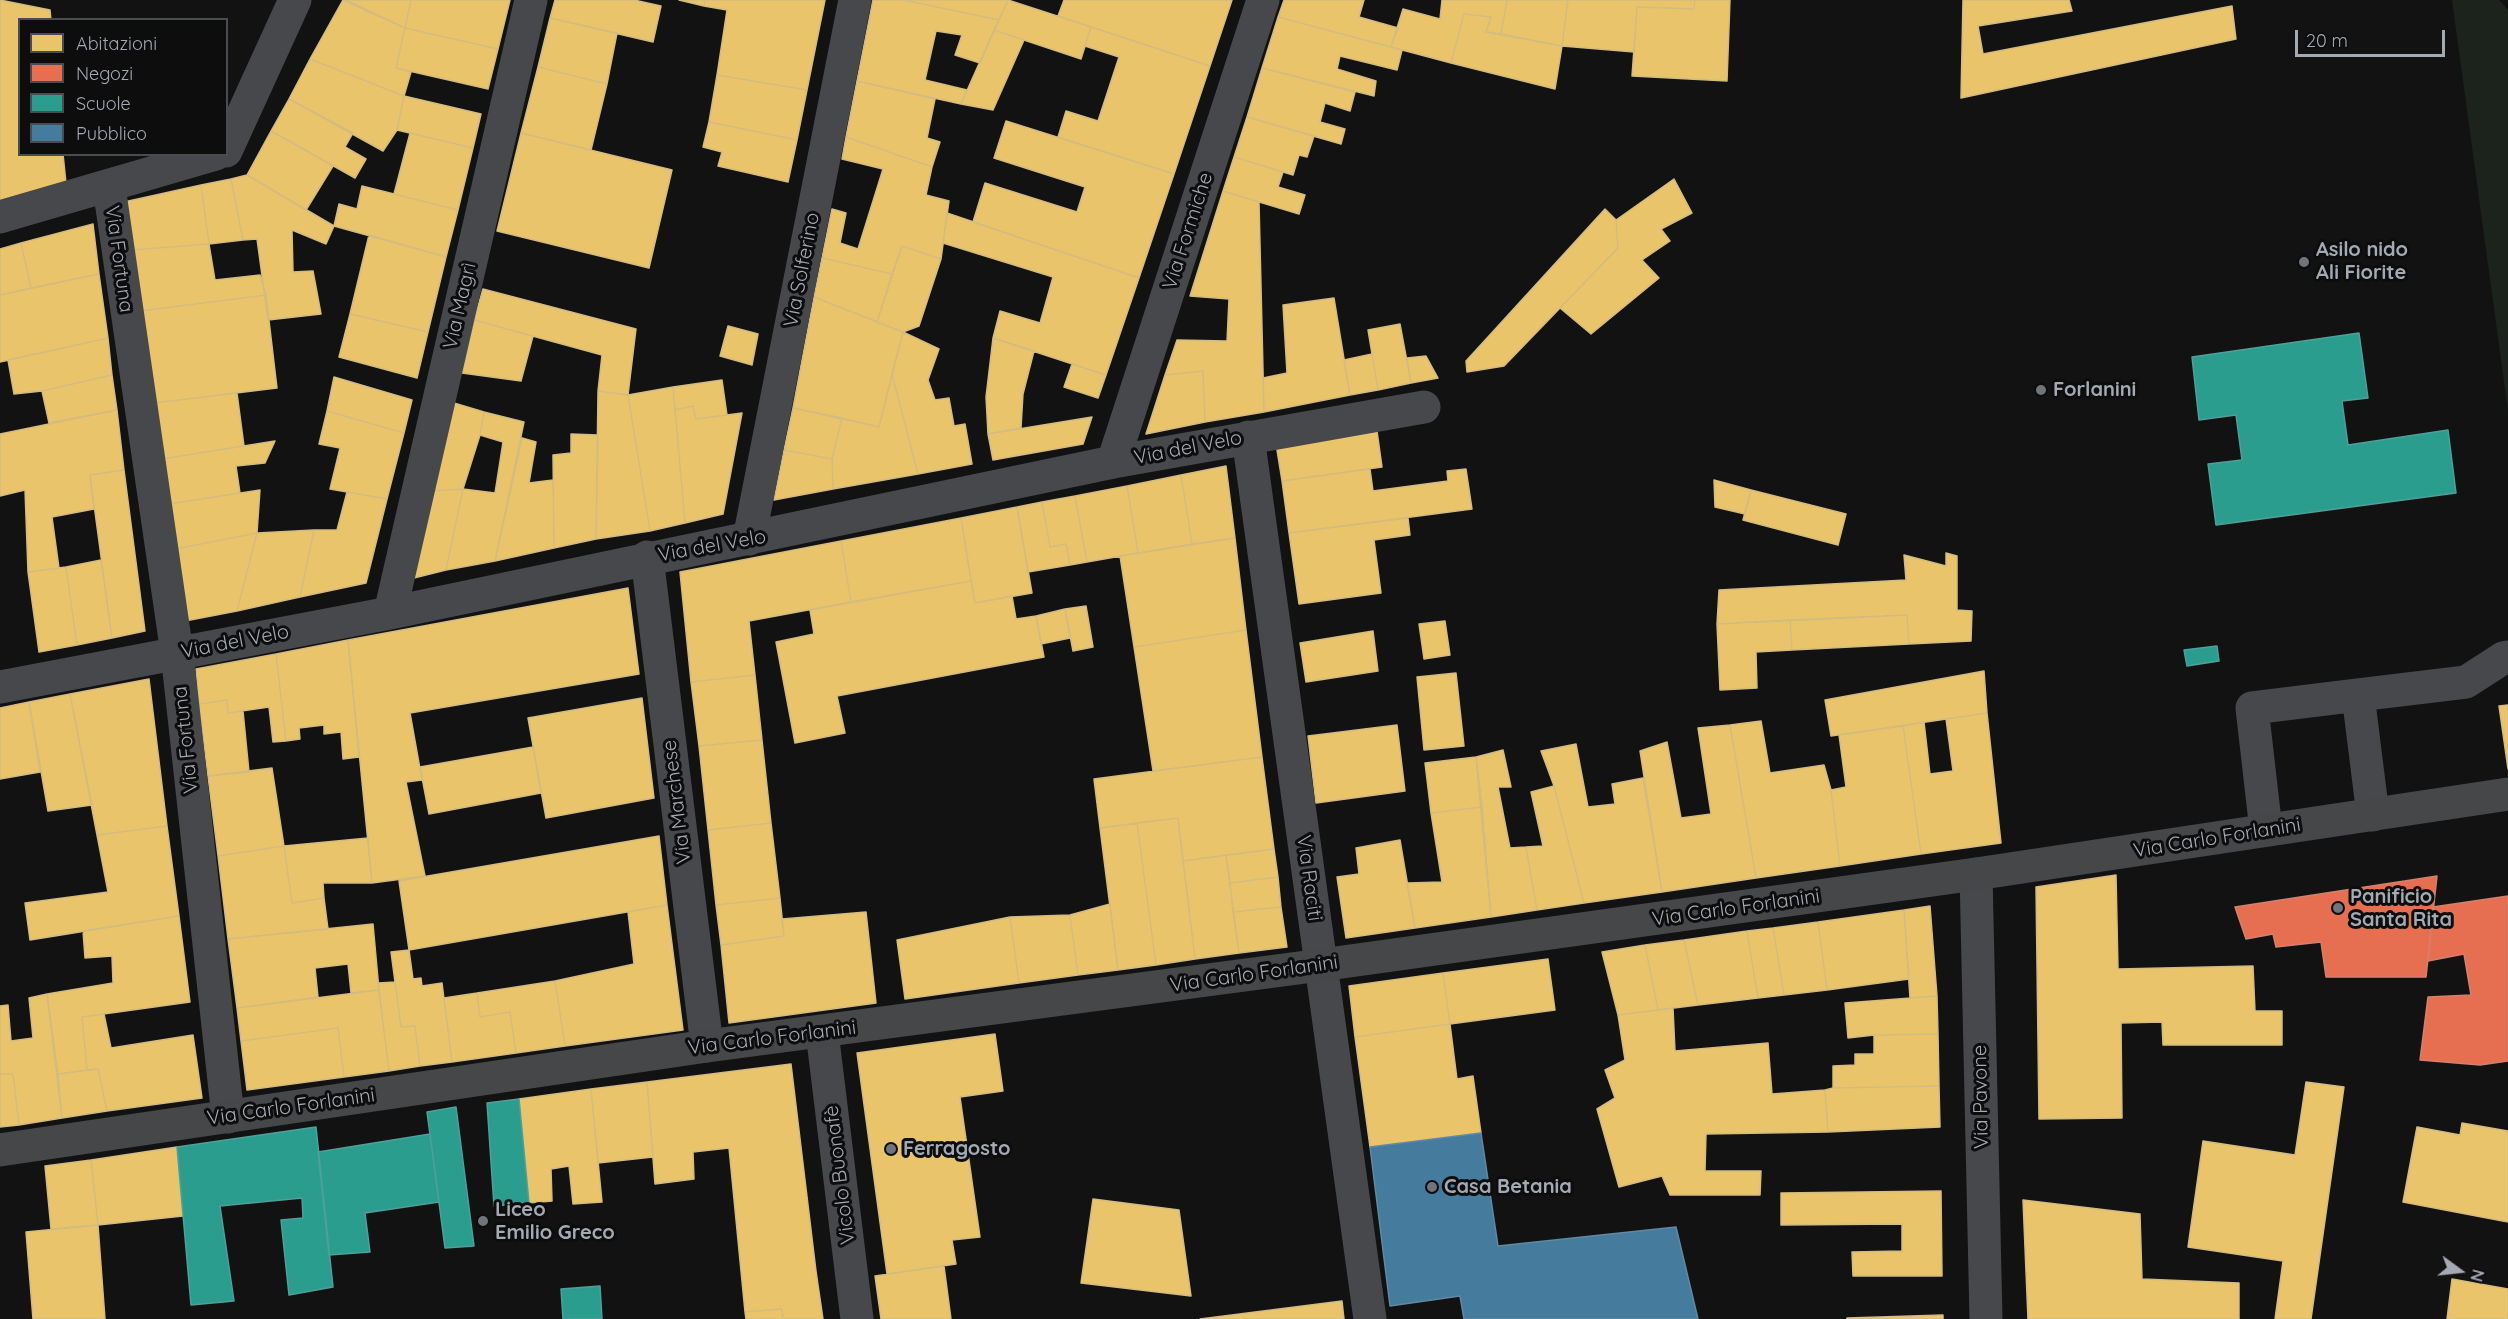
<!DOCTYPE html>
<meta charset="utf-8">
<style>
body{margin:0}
#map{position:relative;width:2508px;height:1319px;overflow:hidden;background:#121213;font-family:Quicksand,sans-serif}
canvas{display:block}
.legend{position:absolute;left:18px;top:18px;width:210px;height:138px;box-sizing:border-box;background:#0d0d0e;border:2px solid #494c50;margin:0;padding:8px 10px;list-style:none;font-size:18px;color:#a3aab4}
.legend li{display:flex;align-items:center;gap:12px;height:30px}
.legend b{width:30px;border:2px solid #494c50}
.north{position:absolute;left:2430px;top:1241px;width:60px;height:60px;-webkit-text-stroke:4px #0d0d0e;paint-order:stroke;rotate:105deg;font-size:16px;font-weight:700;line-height:24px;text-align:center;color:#a3aab4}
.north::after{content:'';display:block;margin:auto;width:21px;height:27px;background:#a3aab4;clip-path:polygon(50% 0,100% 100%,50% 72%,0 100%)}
.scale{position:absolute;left:2295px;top:30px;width:150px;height:27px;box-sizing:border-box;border:3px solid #a3aab4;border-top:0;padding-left:8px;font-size:18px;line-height:21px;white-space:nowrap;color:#a3aab4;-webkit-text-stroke:4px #0d0d0e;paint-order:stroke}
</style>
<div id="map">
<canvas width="2508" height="1319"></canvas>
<ul class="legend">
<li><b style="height:16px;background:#e9c46a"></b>Abitazioni</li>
<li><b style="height:16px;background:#e76f51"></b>Negozi</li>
<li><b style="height:16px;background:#2a9d8f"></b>Scuole</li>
<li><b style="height:16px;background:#457b9d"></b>Pubblico</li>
</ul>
<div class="north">N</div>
<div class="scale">20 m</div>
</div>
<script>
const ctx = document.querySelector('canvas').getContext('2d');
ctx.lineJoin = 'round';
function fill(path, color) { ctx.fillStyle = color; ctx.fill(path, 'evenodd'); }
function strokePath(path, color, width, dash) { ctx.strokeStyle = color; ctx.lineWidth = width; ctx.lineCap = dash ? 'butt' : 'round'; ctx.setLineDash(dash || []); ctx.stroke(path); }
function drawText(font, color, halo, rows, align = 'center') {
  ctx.font = font + ' Quicksand,sans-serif'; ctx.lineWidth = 6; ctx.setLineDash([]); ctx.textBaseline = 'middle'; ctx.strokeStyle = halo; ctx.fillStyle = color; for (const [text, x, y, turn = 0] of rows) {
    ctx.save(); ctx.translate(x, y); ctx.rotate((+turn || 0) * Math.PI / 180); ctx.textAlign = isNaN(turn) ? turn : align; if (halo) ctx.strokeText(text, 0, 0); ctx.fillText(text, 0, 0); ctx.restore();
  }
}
const green = new Path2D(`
 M2452,0H2499L2508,10V411Z`);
const homes = new Path2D(`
 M0,0L50,10L51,20H20V154H63L66,183L0,200Z
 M343,0L405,28L396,68L411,72L404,96L310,59Z
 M346,0H411L405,28Z
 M411,0H510L498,49L405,28Z
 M555,0H634L661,6L653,42L550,18Z
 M679,0H705L704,6Z
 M705,0H825L807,90L717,75L727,10L704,6Z
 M873,0H904L999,20L980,63L955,55L962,35L936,31L925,80L967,90L961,104L857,81Z
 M904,0H1008L999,20Z
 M1008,0L1091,27L1081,59L994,30Z
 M1064,0H1232L1210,66L1058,16Z
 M1284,0H1364L1359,17L1398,28L1391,47L1278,17Z
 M1442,0H1507L1501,34L1486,32L1491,17L1464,14L1451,63L1391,47L1403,9L1440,19Z
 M1507,0H1568L1562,46L1501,34Z
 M1568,0H1695L1694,9L1637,7L1634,52L1562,46Z
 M1695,0H1730L1727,81L1632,76L1637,7L1694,9Z
 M1963,0H2069L2072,11L1978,26L1983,54L2232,6L2236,39L1961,98Z
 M1464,14L1491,17L1486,32L1562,46L1555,89L1451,63Z
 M1278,17L1402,50L1397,70L1340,56L1337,69L1376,81L1374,96L1262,68Z
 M550,18L617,33L607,84L538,67Z
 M1091,27L1210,66L1174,174L1058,137L1066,111L1098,121L1119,57L1085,46Z
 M405,28L498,49L488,89L396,68Z
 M994,30L1024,40L993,110L961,104Z
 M310,59L404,96L397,130L383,151L289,99Z
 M538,67L607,84L591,150L521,133Z
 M1262,68L1355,92L1350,111L1325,103L1320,122L1345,129L1341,144L1247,117Z
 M717,75L807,90L797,140L709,122Z
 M857,81L935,99L927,138L940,142L932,167L846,137Z
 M404,96L481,114L473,148L397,130Z
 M289,99L353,133L345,147L366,159L355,178L271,131Z
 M1247,117L1314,136L1307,157L1299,155L1293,175L1234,157Z
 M1006,121L1174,174L1139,278L973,222L985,183L1077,212L1085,187L994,158Z
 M709,122L797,140L788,182L718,166L722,152L703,147Z
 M271,131L333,166L306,210L247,175Z
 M410,133L473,148L458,210L394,194Z
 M521,133L672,170L649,268L497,231Z
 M846,137L932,167L926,195L949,201L941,259L902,246L892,274L822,258L832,209L846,213L840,243L858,249L883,169L842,159Z
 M1234,157L1283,172L1278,187L1305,195L1299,214L1223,191Z
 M247,175L334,226L326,244L292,230L293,272L313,271L321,314L268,320L257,239L243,240L231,179Z
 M231,179L243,240L209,244L201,185Z
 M1674,179L1692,213L1661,229L1670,241L1642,260L1659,278L1591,334L1560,308L1618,248L1616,220Z
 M201,185L209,244L131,250L124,202Z
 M362,186L458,210L446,257L334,226L339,204L357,209Z
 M1223,191L1259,202L1264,412L1205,422L1203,371L1165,375L1177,340L1227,341L1229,299L1190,296Z
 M1605,209L1616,220L1618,248L1504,366L1467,372L1466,361Z
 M947,213L1139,278L1106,375L993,338L1000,311L1040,323L1053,277L943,243Z
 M93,224L99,274L31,288L21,243Z
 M369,235L446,257L428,332L350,314Z
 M21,243L31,288L0,295V249Z
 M209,244L215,280L260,275L266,295L140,311L131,250Z
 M902,246L941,259L919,326L903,332L877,322Z
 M822,258L892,274L877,322L814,297Z
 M99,274L108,338L0,362V295Z
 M483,289L636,329L628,395L598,391L602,355L474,320Z
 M266,295L277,388L154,403L140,311Z
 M814,297L903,332L879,427L793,408Z
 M1334,298L1350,395L1264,412L1263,378L1287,373L1283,305Z
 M350,314L428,332L417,378L339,357Z
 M474,320L533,336L521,381L462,373Z
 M1400,324L1411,383L1378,390L1368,330Z
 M728,326L758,334L752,365L720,356Z
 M903,332L939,349L928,380L935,400L949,398L954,426L965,424L972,464L918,474L892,374Z
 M108,338L112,375L42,391L14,394L8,360Z
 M993,338L1034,351L1023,394L1021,428L988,434L986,397Z
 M1372,354L1378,390L1350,395L1344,360Z
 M1426,356L1438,378L1411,383L1407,358Z
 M1072,364L1106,375L1098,398L1064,387Z
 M1203,371L1205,422L1146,434L1165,375Z
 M892,374L918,474L833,489L832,459L842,418L879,427Z
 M112,375L117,410L49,423L42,391Z
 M334,377L412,400L404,433L327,411Z
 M722,380L727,415L696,419L693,406L675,410L673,387Z
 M673,387L685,523L650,531L628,395Z
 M598,391L628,395L650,531L596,539Z
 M237,393L244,446L162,459L154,403Z
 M454,403L484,412L480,435L463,489L432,491Z
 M693,406L696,419L742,413L723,514L685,523L675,410Z
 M793,408L842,418L832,459L784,450Z
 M117,410L124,470L90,475L94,509L52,517L59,568L28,572L25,490L0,496V434Z
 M327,411L404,433L387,499L330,489L340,448L319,444Z
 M484,412L524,422L495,561L446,570L463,489L495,493L503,442L480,435Z
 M1092,417L1083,444L993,460L988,434Z
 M1377,431L1382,467L1282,481L1276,444Z
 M571,434L598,435L596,539L554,548L553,455L571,453Z
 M522,438L536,442L529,483L553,480L554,548L495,561Z
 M275,441L265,463L236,466L240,493L169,504L162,459Z
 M784,450L832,459L833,489L774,500Z
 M1226,466L1235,538L1192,544L1181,475Z
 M1370,469L1373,491L1448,481L1447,471L1466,469L1472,509L1289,533L1282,481Z
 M124,470L145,631L112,638L90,475Z
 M1181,475L1192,544L1138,553L1127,486Z
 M1714,480L1751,490L1745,514L1715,507Z
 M1127,486L1138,553L1087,562L1075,496Z
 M463,489L446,570L410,579L432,491Z
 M260,490L257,533L175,549L169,504Z
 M1751,490L1846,514L1838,545L1743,520Z
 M347,492L387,499L366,583L300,597L314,530H337Z
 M1075,496L1087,562L1070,565L1066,544L1050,547L1042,502Z
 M1042,502L1050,547L1066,544L1070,565L1028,572L1017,507Z
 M1017,507L1032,593L975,603L961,518Z
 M961,518L971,581L851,602L841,541Z
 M1408,518L1410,535L1374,540L1381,593L1299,604L1289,533Z
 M314,530L300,597L237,611L257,533Z
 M257,533L237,611L185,621L175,549Z
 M1235,538L1246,630L1134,647L1120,556Z
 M841,541L851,602L749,621L755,675L691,682L680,572Z
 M1946,553L1957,556V610L1972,611L1971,641L1909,644L1907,615L1717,624L1719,590L1906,580L1904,555L1946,566Z
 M101,560L112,638L77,645L66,567Z
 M66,567L77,645L39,652L28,572Z
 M971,581L975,603L1012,596L1016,619L1036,616L1044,657L837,696L845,733L795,743L776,642L814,634L810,610Z
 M628,588L639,674L410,713L422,780L406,782L425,876L372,883L348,640Z
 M1086,606L1093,647L1073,651L1065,609Z
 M1065,609L1070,638L1041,644L1036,616Z
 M1907,615L1909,644L1792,650L1790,620Z
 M1790,620L1792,650L1756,652L1757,688L1720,690L1717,624Z
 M1445,621L1450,655L1424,659L1419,624Z
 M1246,630L1262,757L1153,771L1134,647Z
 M1373,631L1378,671L1306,682L1300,643Z
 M348,640L359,757L343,759L341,732L324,734V725L299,728L300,739L286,741L276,654Z
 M276,654L286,741L273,742L269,707L228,713L227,700L199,704L196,669Z
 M1984,671L1987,713L1831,736L1825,700Z
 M1456,673L1464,746L1424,750L1417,677Z
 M755,675L762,740L699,746L691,682Z
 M149,679L167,826L97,835L70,694Z
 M70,694L92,805L48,811L29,702Z
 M642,698L654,798L546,818L528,718Z
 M227,700L228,713L243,711L249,772L208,776L199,704Z
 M29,702L40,772L0,779V708Z
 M2508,705V769L2499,706Z
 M1987,713L2001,843L1921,854L1903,726L1924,722L1930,774L1953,771L1946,719Z
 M1761,721L1770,773L1824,765L1831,790L1840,866L1756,878L1730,725Z
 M1397,725L1405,791L1316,803L1308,736Z
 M1730,725L1756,878L1662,892L1640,751L1667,742L1681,818L1711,814L1698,728Z
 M1903,726L1921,854L1840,866L1831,790L1846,787L1839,735Z
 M762,740L771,823L708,830L699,746Z
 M1576,744L1588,807L1615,804L1612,784L1643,778L1662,892L1584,903L1554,786L1541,751Z
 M533,747L541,793L429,814L420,767Z
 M1503,750L1511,787H1498L1510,848L1526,847L1537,910L1491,917L1476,757Z
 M1262,757L1274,849L1183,861L1178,818L1100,828L1094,779Z
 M1476,757L1482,807L1431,813L1425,763Z
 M272,768L284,846L218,856L208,776Z
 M1554,786L1584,903L1537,910L1526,847L1543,846L1531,792Z
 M1482,807L1491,917L1415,928L1407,883L1442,882L1431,813Z
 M1178,818L1195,959L1156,965L1137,823Z
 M771,823L780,898L716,905L708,830Z
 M1137,823L1156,965L1118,970L1100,828Z
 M167,826L179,916L30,940L25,903L108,892L97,835Z
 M659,836L667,905L409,950L399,881Z
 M368,838L372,883H323L324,898L292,903L284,846Z
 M1400,840L1415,928L1346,938L1337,877L1359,874L1356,848Z
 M284,846L292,903L324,898L328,929L228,939L218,856Z
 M1274,849L1278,877L1230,883L1226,855Z
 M1226,855L1239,953L1195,959L1183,861Z
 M2116,875L2118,969L2253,966L2255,1011H2282V1045H2163L2162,1022L2121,1023L2122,1118L2039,1119L2036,887Z
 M1278,877L1281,907L1233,912L1230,883Z
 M780,898L784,936L721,945L716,905Z
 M1110,904L1118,970L1078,975L1070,915Z
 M667,905L683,1030L565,1046L555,981L634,964L628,912Z
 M1930,906L1937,996L1910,998L1904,910Z
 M1281,907L1287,947L1239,953L1233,912Z
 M1904,910L1909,979L1827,990L1818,922Z
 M866,912L876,1003L729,1023L721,945L784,936L782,919Z
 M1070,915L1078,975L1019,983L1010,917Z
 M179,916L190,1002L82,1017L87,1070L58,1074L47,994L113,983L112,956L85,958L83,931Z
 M1010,917L1019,983L905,999L897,940Z
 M1818,922L1827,990L1784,995L1773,928Z
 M373,924L379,990L351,993L348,964L315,968L318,997L237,1008L228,939Z
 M1773,928L1784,995L1758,998L1747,931Z
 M1747,931L1758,998L1698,1005L1684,940Z
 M1684,940L1698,1005L1658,1010L1645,945Z
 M1645,945L1658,1010L1618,1015L1602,952Z
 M409,950L413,979L421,978L422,986L442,983L452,1062L420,1066L415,1026L401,1027L391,952Z
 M1548,959L1555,1010L1450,1024L1443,973Z
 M1443,973L1450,1024L1355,1037L1349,986Z
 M555,981L565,1046L516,1053L510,1012L480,1017L477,993Z
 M395,982L401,1027L415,1026L420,1066L389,1071L378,983Z
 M379,990L389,1071L344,1077L338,1028L241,1041L237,1008Z
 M477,993L480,1017L510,1012L516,1053L452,1062L444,998Z
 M47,994L62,1118L19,1125L13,1074H0V1006L8,1005L11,1041L33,1038L29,998Z
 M1937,996L1938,1034L1874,1035L1848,1038L1845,1003Z
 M1673,1008L1675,1051L1768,1043L1772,1094L1825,1090L1828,1132L1706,1134L1705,1171H1761L1760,1195H1670L1662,1176L1619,1187L1597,1109L1615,1098L1605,1070L1625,1060L1618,1015Z
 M104,1014L111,1048L193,1035L202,1098L107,1111L98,1069L87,1070L82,1017Z
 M1450,1024L1457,1079L1473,1076L1481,1133L1370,1147L1355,1037Z
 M338,1028L344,1077L247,1090L241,1041Z
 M995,1034L1003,1091L960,1097L980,1237L952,1240L956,1264L887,1274L857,1053Z
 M1938,1034L1939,1086L1833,1088V1066L1855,1065V1054H1874V1035Z
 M791,1064L816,1271L823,1319H783L782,1309L745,1312L729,1148L693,1152L694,1179L655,1184L647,1082Z
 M98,1069L107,1111L62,1118L58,1074Z
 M0,1074H13L19,1125L0,1127Z
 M647,1082L653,1157L598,1163L591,1089Z
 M2306,1082L2344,1087L2311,1319H2275L2283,1261L2188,1247L2203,1141L2295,1155Z
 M1939,1086L1940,1127L1828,1132L1825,1090L1833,1088Z
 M591,1089L602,1202L573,1204L569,1166L551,1169L552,1201L529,1203L519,1099Z
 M2462,1123L2508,1131V1222L2403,1202L2417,1127L2460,1135Z
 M177,1147L183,1216L98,1225L91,1160Z
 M91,1160L98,1225L51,1229L45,1166Z
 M1941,1191L1942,1276H1853L1852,1252L1902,1251V1224L1781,1225V1193Z
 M1093,1199L1179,1210L1191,1296L1081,1283Z
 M2023,1200L2140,1214L2142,1279L2239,1283V1319H2028Z
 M98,1225L105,1319H33L26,1232Z
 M944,1266L951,1319H881L875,1276Z
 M2452,1279L2508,1289V1319H2447Z
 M1342,1301L1344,1319H1200Z
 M782,1309L783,1319H746L745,1312Z
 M1943,1315V1319H1847V1318Z`);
const shops = new Path2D(`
 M2437,876L2426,977H2326L2321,942L2276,947L2273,934L2246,939L2235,907Z
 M2508,896V1061L2480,1065L2420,1060L2428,997L2471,995L2464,954L2428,961L2433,907Z`);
const schools = new Path2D(`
 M2359,333L2368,398L2342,401L2348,445L2448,430L2456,493L2216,525L2208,464L2242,460L2236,415L2199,420L2192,357Z
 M2217,646L2219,661L2187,666L2184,650Z
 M519,1099L529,1203L494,1206L487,1103Z
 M456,1107L474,1246L445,1248L427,1112Z
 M316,1127L333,1287L289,1295L281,1220L303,1218L302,1198L220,1206L234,1301L191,1305L177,1147Z
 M430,1134L439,1202L365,1213L370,1252L329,1255L318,1152Z
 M600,1286L602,1319H563L561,1289Z`);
const public = new Path2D(`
 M1481,1133L1498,1246L1676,1227L1698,1319H1464L1460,1296L1390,1306L1370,1147Z`);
const street = new Path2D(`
 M226,151L295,0
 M109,187L177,653L228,1117
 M0,217L216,154
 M1248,437L1370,1319
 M1113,462L1263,0
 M749,539L855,0
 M647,557L707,1046
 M390,613L531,0
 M0,687L390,613L1113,462L1424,407
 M2358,695L2466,682L2503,658L2508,657
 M2266,830L2252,708L2358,695L2373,815
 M1976,874L1986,1319
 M822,1032L857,1319`);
const secondary = new Path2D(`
 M0,1150L707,1046L1321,965L1976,874L2508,794`);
const markers = [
 [2304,262,6,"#70757c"],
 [2041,390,6,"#70757c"],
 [2338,908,6,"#70757c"],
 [891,1149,6,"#70757c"],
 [1432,1187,6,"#70757c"],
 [483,1221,6,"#70757c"]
];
const streetNames = [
 ["Via Formiche",1188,231,-72],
 ["Via Fortuna",119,259,82],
 ["Via Solferino",802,270,-79],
 ["Via Magrì",460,306,-77],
 ["Via del Velo",1188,448,-11],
 ["Via del Velo",712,546,-10],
 ["Via del Velo",235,642,-11],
 ["Via Fortuna",186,740,-96],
 ["Via Marchese",677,802,-97],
 ["Via Carlo Forlanini",2217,838,-9],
 ["Via Raciti",1309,878,82],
 ["Via Carlo Forlanini",1736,908,-8],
 ["Via Carlo Forlanini",1254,974,-8],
 ["Via Carlo Forlanini",772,1038,-7],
 ["Via Pavone",1981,1097,-91],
 ["Via Carlo Forlanini",291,1107,-8],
 ["Vicolo Buonafè",840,1175,-97]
];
const poiNames = [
 ["Asilo nido",2316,250],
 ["Ali Fiorite",2316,273],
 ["Forlanini",2053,390],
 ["Panificio",2350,897],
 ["Santa Rita",2350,920],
 ["Ferragosto",903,1149],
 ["Casa Betania",1444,1187],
 ["Liceo",495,1210],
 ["Emilio Greco",495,1233]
];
fill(green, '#1c231d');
fill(homes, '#e9c46a');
strokePath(homes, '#d4bc80', 1.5);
fill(shops, '#e76f51');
strokePath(shops, '#d3816f', 1.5);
fill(schools, '#2a9d8f');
strokePath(schools, '#4ea19a', 1.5);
fill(public, '#457b9d');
strokePath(public, '#6189a4', 1.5);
strokePath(street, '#47484b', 33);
strokePath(secondary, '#464749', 33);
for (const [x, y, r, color] of markers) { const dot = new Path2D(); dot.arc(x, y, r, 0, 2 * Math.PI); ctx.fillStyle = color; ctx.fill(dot); strokePath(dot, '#0d0d0e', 2); }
drawText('20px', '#a3aab4', '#0d0d0e', streetNames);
drawText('bold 20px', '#a3aab4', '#0d0d0e', poiNames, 'left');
</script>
